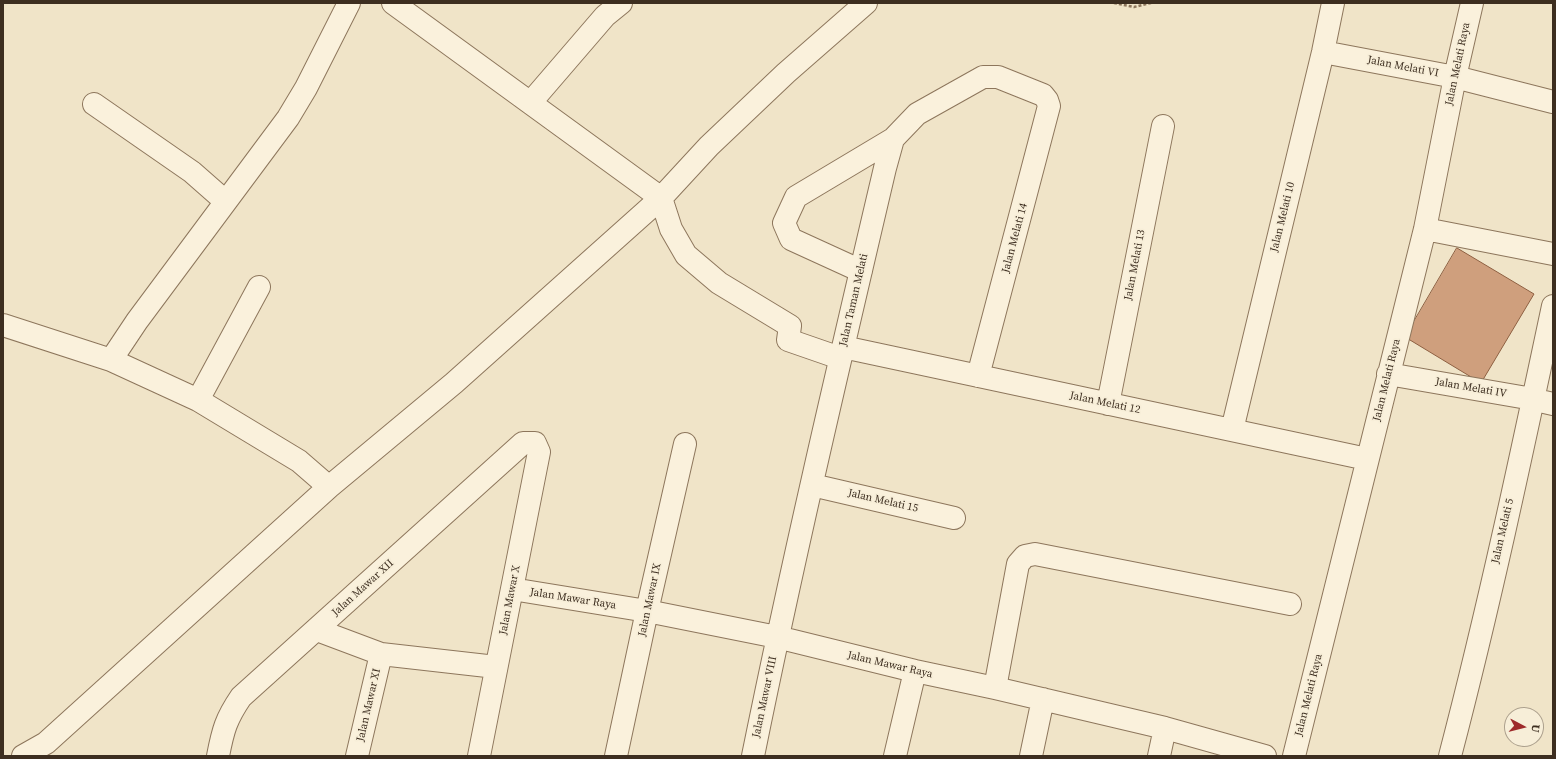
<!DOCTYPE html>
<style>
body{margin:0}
#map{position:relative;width:1556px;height:759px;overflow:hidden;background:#f0e4c8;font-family:"Source Serif 4",serif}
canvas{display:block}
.frame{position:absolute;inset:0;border:4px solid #3d2e20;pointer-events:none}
.north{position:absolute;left:1504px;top:707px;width:40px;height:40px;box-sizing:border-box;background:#f7eed8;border:1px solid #ada18e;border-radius:50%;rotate:97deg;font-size:11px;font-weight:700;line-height:16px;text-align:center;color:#3d2e20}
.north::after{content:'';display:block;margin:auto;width:14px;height:18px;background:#9e2a2b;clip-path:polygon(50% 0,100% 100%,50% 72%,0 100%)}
</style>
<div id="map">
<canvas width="1556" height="759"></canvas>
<div class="frame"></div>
<div class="north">U</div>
</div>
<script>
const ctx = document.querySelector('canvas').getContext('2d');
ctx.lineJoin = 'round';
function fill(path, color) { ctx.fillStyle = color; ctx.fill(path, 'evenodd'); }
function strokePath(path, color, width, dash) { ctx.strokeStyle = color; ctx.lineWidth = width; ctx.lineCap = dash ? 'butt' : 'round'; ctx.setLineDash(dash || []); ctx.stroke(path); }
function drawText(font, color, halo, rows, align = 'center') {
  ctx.font = font + ' "Source Serif 4",serif'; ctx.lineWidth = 3.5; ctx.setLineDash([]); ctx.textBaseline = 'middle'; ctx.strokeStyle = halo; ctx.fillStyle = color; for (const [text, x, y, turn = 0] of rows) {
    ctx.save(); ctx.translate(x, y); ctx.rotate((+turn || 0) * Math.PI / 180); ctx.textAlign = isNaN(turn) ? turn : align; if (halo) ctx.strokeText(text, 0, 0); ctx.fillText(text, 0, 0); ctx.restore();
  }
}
const building = new Path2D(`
 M1457,248L1534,294L1481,383L1405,337Z`);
const path = new Path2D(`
 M1114,3L1134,7L1151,3`);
const minor = new Path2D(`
 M393,3L661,198L671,229L686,255L719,283L790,326L788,340L840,358
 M1323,52L1455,77L1553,102
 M531,102L605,16L621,3
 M94,104L192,172L225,201
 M1425,229L1553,254
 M861,271L791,239L784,223L796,197L893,139
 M3,325L111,360L137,321L288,118L306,88L349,3
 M843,347L1367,459
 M111,360L198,400L299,461L329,487
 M1388,374L1527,398L1553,404
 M198,400L259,287
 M1108,404L1163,126
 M1232,430L1323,52L1333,3
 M812,485L954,518
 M512,589L647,611L777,637L915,671L995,688L1165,728L1265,756
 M317,630L381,654L496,667
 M995,688L1018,564L1025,556L1035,554L1290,604
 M23,756L46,743L329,487L454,383L661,198L709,146L786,73L866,3
 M218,756C223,730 226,719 241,697L523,443H535L539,452L479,756
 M357,756L381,654
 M616,756L647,611L685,444
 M753,756C793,559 839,364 885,168L893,139L917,114L983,77H998L1043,95L1047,100L1049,106L978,376
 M895,756L915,671
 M1031,756L1043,699
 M1159,756L1165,728
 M1294,756L1425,229L1455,77L1472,3
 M1450,756C1489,607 1521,457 1553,306`);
const streetNames = [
 ["Jalan Melati Raya",1458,64,-78],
 ["Jalan Melati VI",1403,67,11],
 ["Jalan Melati 10",1283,217,-76],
 ["Jalan Melati 14",1015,238,-75],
 ["Jalan Melati 13",1135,265,-79],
 ["Jalan Taman Melati",854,300,-77],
 ["Jalan Melati Raya",1387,380,-76],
 ["Jalan Melati IV",1471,388,10],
 ["Jalan Melati 12",1105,403,12],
 ["Jalan Melati 15",883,501,13],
 ["Jalan Melati 5",1503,531,-77],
 ["Jalan Mawar XII",363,588,-42],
 ["Jalan Mawar Raya",573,599,9],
 ["Jalan Mawar X",510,600,-79],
 ["Jalan Mawar IX",650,600,-78],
 ["Jalan Mawar Raya",890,665,13],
 ["Jalan Melati Raya",1309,695,-76],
 ["Jalan Mawar VIII",765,697,-78],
 ["Jalan Mawar XI",369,705,-77]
];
fill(building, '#cf9f7d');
strokePath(building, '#8d5f41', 1);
strokePath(minor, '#8d765c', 24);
strokePath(path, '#8d765c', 2.5, [3, 2]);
strokePath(minor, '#faf1dc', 22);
drawText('11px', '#3d2e20', '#f7eed8', streetNames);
</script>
